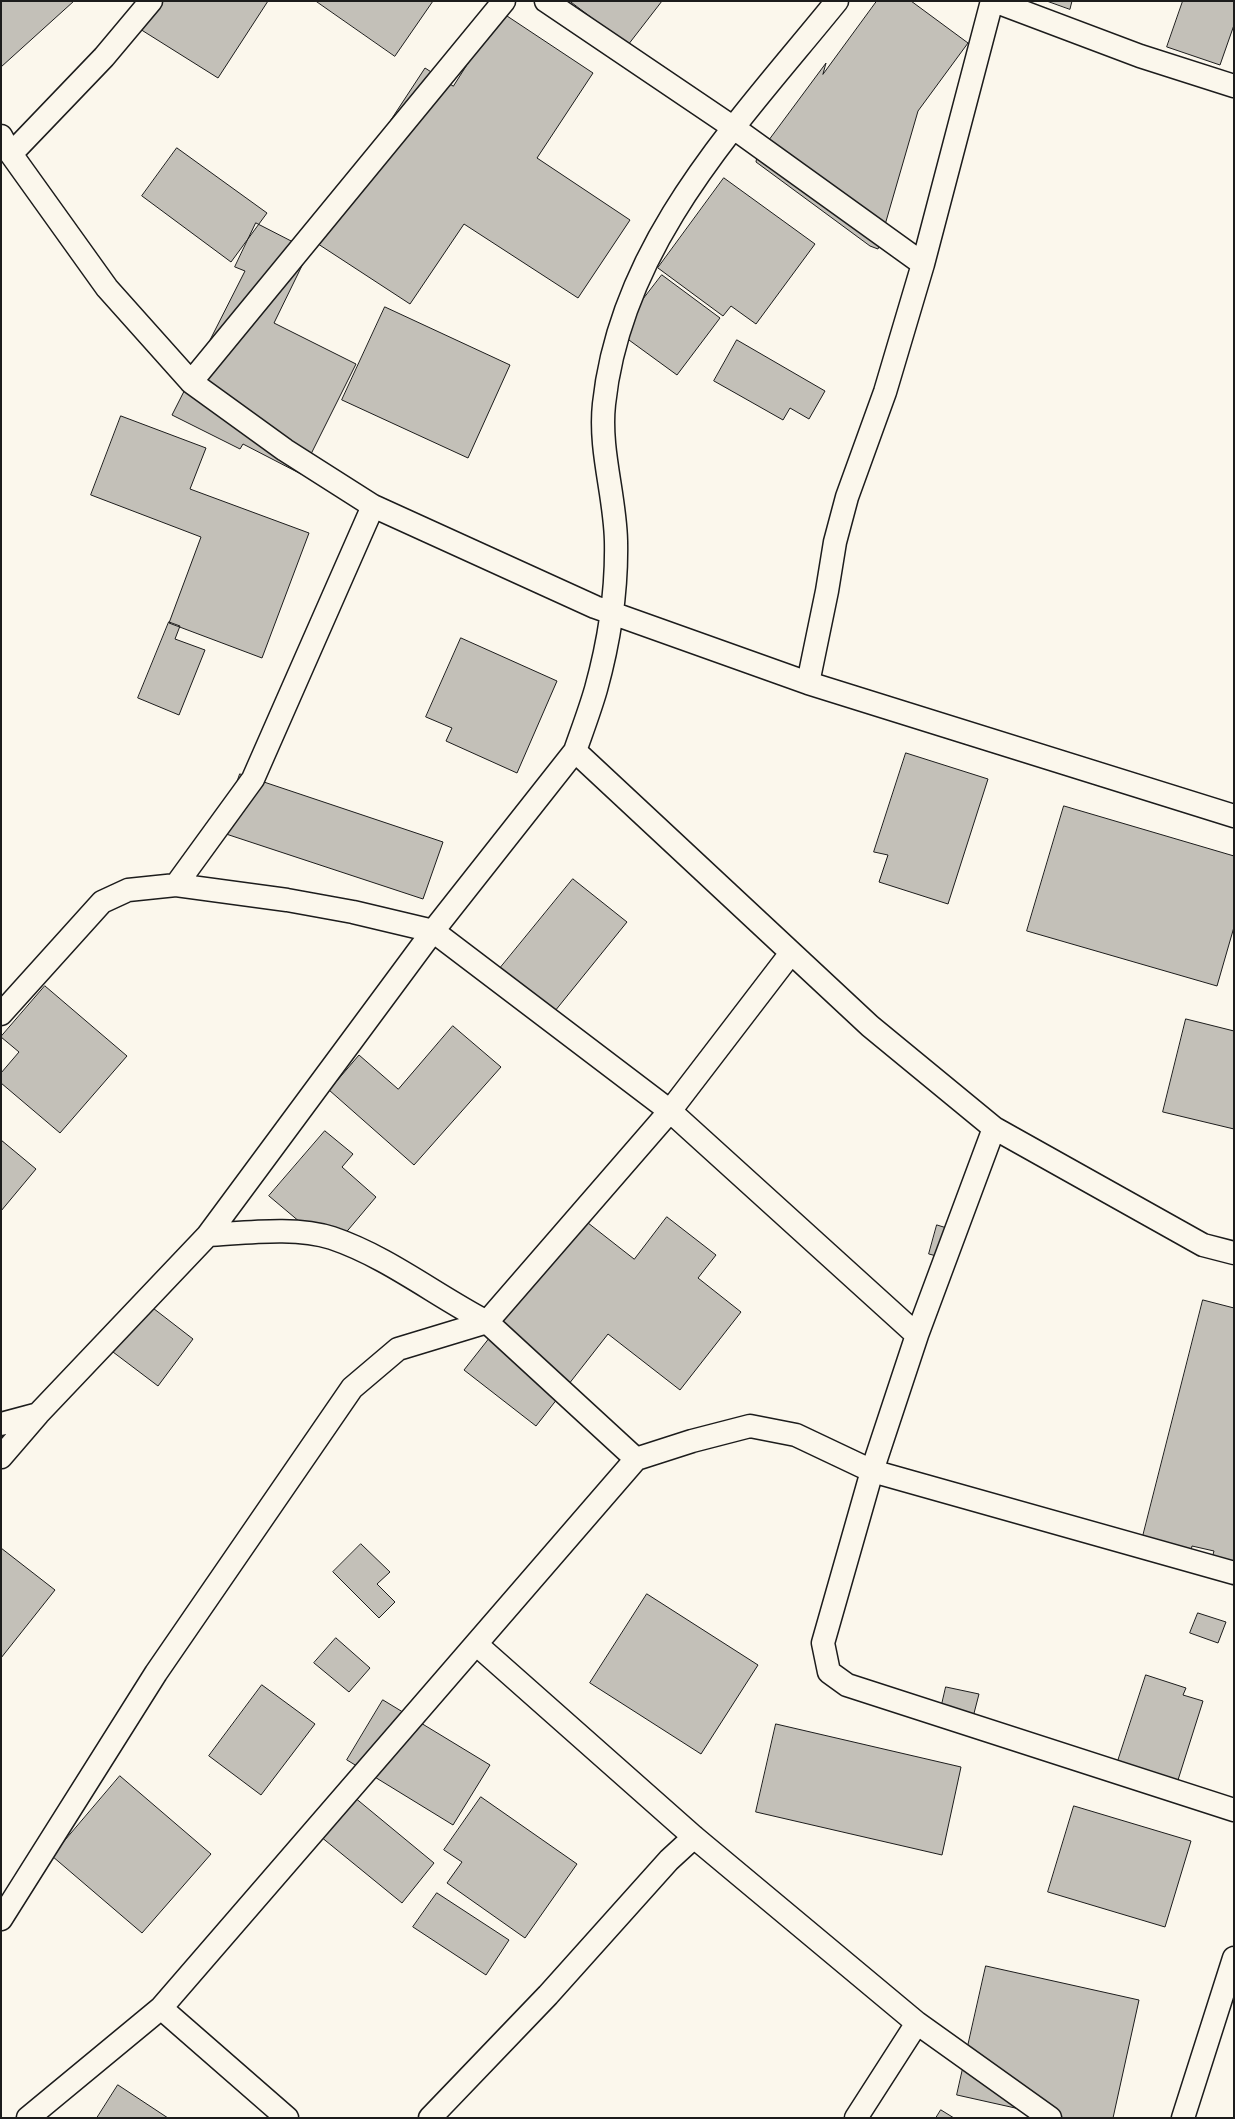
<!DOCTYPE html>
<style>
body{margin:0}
#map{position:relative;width:1235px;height:2119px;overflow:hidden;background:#fbf7ec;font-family:Dekko,sans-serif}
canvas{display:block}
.frame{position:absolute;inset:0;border:2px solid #1c1c1c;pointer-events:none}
</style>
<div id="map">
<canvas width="1235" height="2119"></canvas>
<div class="frame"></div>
</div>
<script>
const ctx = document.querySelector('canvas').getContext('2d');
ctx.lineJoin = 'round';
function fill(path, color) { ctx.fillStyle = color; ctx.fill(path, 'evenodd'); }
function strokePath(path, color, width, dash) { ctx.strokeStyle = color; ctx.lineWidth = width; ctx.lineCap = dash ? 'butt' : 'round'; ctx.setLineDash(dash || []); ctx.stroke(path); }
const building = new Path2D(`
 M1,1H74L1,67Z
 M136,1H268L218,78L124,19Z
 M316,1H433L395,56Z
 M570,1H662L628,45Z
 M877,1H911L968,43L918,111L878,249L870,246L756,162L757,156L826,63L823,74Z
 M1047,1H1072L1070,9Z
 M1183,1H1234V25L1220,65L1167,47Z
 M501,12L593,73L537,158L630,220L578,298L464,224L410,304L312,240L425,68L453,86Z
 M177,148L267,213L231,262L142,196Z
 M724,178L815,244L756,324L731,306L723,316L658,268Z
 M256,223L297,244L315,239L274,323L356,364L301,474L243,444L240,449L172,415L245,271L235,267Z
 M662,275L720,318L677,375L618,332Z
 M385,307L510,365L468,458L342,400Z
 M737,340L825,391L809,419L790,408L783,420L714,381Z
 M121,416L206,448L190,489L309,533L262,658L169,623L201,537L91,495Z
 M169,622L180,626L175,639L205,650L179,715L138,698Z
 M461,638L557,681L517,773L446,741L452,728L426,717Z
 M906,753L988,779L948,904L879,882L888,855L874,852Z
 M240,774L443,842L423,899L220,832Z
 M1064,806L1234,856V927L1217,986L1027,931Z
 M573,879L627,922L542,1027L488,983Z
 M45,986L127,1056L60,1133L1,1083V1073L19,1052L1,1037Z
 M1186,1019L1234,1031V1129L1163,1112Z
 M453,1026L501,1067L414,1165L329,1090L359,1055L398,1089Z
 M325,1131L353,1154L342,1167L376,1197L332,1249L269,1196Z
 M1,1140L36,1169L1,1211Z
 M667,1217L716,1255L698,1278L741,1312L680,1390L608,1334L536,1426L464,1370L583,1219L634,1259Z
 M937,1225L960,1232L951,1260L929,1254Z
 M1203,1300L1234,1308V1579L1208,1572L1214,1551L1192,1546L1188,1564L1139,1552Z
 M149,1305L193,1339L158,1386L113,1352Z
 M361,1544L390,1572L377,1584L395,1602L379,1618L333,1572Z
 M1,1548L55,1590L1,1658Z
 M647,1594L758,1665L701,1754L590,1683Z
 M1198,1613L1226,1622L1218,1643L1190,1633Z
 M336,1638L370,1668L349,1692L314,1663Z
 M1146,1675L1186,1688L1183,1695L1203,1701L1178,1780L1118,1761Z
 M262,1685L315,1724L261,1795L209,1756Z
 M946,1687L979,1694L972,1721L940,1713Z
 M383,1700L490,1765L453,1825L347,1760Z
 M776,1724L961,1767L942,1855L756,1812Z
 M120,1776L211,1854L142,1933L52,1856Z
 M348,1792L434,1863L402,1903L315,1832Z
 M481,1797L577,1864L525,1938L447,1883L462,1862L444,1850Z
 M1074,1806L1191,1841L1165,1927L1048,1892Z
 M437,1893L509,1940L486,1975L413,1927Z
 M986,1966L1139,2000L1113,2118H1060L957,2095Z
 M118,2085L168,2118H97Z
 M941,2110L954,2118H936Z`);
const minor = new Path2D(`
 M546,1L734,128L923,264
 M837,1C739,122 621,242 604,404C599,450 615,495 616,541C617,589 609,642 596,689C590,710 582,731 575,751L870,1026L994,1128L1203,1245L1234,1253
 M994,1L1140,56L1234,86
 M1,136L11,154L107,288L191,382L285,450L373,506L595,607L808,683L1234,816
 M11,154L104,57L151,1
 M191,382L504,1
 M808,683L827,591L835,542L847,497L885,392L923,264L992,1
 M176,885L253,779L373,506
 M1,1014L102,902L128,890L176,885L287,900L353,912L433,931L575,751
 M208,1235L433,931L670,1111L917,1335
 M1,1424L38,1414L208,1235C245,1233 296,1226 332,1238C388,1257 435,1295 487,1322L670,1111L791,953
 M1,1457L38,1414
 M1234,1573L872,1471L823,1643L829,1672L847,1685L1234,1810
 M476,1644L694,1837L917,2023L1050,2118
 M1,1919L156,1673L352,1388L398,1349L487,1322L636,1459L692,1441L750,1426L796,1435L872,1471L917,1335L994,1128
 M161,2008L287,2118
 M28,2118L161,2008L636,1459
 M430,2118L548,1995L669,1860L694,1837
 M856,2118L917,2023
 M1183,2118L1234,1958`);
fill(building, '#c3c0b8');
strokePath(building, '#1c1c1c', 1);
strokePath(minor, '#1c1c1c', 25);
strokePath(minor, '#fbf7ec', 22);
</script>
